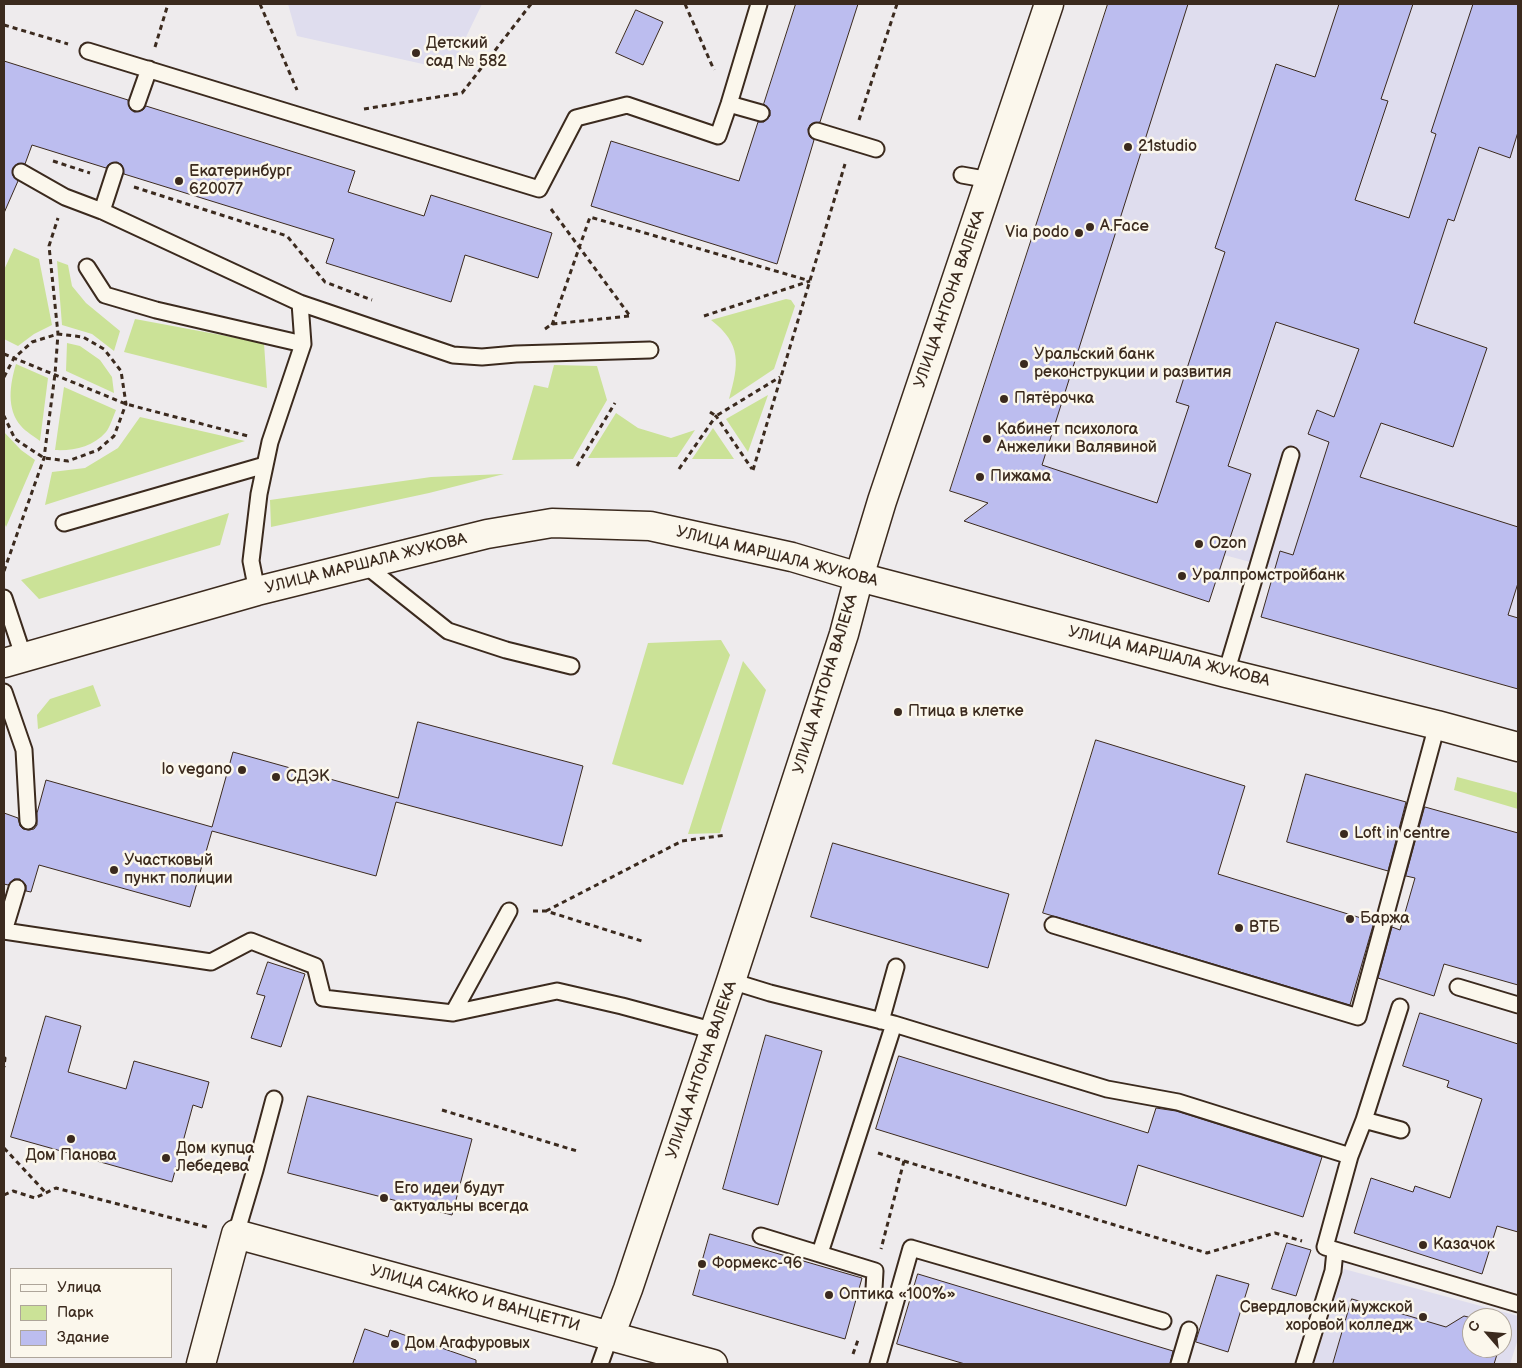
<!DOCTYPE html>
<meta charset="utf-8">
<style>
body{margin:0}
#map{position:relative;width:1522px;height:1368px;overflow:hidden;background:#eeebed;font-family:"Balsamiq Sans",sans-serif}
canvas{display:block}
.frame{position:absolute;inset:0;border:5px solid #3b2a1e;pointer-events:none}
.legend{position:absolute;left:10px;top:1268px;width:162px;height:90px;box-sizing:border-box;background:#fbf7ec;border:1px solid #aea59a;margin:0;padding:6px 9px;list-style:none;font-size:15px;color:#3b2a1e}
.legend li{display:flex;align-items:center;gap:10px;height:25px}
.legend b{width:25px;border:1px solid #aea59a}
.north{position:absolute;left:1462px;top:1308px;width:50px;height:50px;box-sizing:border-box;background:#fbf7ec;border:1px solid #aea59a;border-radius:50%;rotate:297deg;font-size:14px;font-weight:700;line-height:20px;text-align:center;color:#3b2a1e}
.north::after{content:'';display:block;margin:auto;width:18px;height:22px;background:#3b2a1e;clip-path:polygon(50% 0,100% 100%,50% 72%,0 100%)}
</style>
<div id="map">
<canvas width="1522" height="1368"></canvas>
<div class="frame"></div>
<ul class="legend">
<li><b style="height:6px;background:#fbf7ec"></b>Улица</li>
<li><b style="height:14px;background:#cbe297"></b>Парк</li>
<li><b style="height:14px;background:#bcbdef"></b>Здание</li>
</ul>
<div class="north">С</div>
</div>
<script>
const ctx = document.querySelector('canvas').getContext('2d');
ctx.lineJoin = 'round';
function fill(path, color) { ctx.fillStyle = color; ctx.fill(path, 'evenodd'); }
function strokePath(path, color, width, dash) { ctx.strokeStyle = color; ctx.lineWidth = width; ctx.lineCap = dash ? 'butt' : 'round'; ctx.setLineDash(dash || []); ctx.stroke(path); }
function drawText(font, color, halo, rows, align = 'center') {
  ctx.font = font + ' "Balsamiq Sans",sans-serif'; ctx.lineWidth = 5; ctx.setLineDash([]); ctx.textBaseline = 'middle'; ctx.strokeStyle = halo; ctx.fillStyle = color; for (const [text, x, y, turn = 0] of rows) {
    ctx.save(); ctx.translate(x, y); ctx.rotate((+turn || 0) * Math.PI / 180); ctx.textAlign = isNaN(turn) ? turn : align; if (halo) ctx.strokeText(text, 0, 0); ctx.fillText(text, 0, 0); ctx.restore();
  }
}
const built = new Path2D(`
 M288,4H482L450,70L297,36Z
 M1126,4H1518V635L982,489Z
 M1344,1269L1518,1316V1339L1510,1364H1314ZM1472,1318H1502V1348H1472Z`);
const green = new Path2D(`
 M14,248L39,259L52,325L34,334L18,346L4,339V270Z
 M57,261L68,265L72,286L86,303L120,331L114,351L92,334L62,325Z
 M786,299L791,300L795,306L774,369L729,399C739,364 742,344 711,320Z
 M135,319L264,343L267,388L124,352Z
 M67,343L80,346L100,360L112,377L114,393L66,371Z
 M16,364L48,378L40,441C34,436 26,432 21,426C6,409 10,384 16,364Z
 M554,365L597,366L607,400L573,459L512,460L534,385L548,388Z
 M64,387L116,410C113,417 110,427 106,432C93,447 73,451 55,450Z
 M768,395L748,452L726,419Z
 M616,413L638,428L671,438L695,430L677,457L588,458Z
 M140,417L245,441L45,505L52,472L85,468L118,448Z
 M713,428L734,459H692Z
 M4,432L21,450L35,460L6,527L4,522Z
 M504,474L429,493L271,527L270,500L431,477Z
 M229,513L220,545L39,599L21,580Z
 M721,640L730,655L683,785L612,764L648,643Z
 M743,661L766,690L720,833L688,834Z
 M93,685L101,706L38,729L37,715L50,699Z
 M1457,777L1518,793V809L1454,790Z`);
const building = new Path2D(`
 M796,4H858L820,122L811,124L808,129L810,137L814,140L777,264L591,206L611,141L739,181L758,122H764L770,116V110L764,104Z
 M1108,4H1188L1042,465L1157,503L1189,406L1176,402L1225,252L1215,248L1276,64L1315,77L1339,4H1413L1381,99L1388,101L1355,200L1409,218L1436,134L1431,132L1473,4H1518V132L1510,158L1479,147L1454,221L1448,219L1414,323L1487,348L1453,447L1381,423L1360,477L1518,527V583L1508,615L1518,618V689L1261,617L1280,551L1293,555L1329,442L1308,434L1317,410L1334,417L1359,349L1276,322L1228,466L1251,474L1209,602L964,521L988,503L950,491Z
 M636,10L663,22L643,65L616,53Z
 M4,61L128,100L130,109L134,112L143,110L146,106L355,171L348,192L424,216L431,195L552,233L538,278L465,255L451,302L326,263L334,239L124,174L122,165L117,162L109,164L106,168L32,145L25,164H17L13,168V176L18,181L4,213Z
 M418,722L583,766L562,846L396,802L376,876L212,831L190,907L39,865L31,892L26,891V885L20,879H14L8,885L4,884V813L18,818L20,826L23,829L29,830L34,829L37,825V813L46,780L212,827L233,752L398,798Z
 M1096,740L1245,786L1218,874L1374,922L1350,1005L1043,913Z
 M1306,774L1406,802L1388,871L1287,842Z
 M1425,807L1518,833V985L1444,964L1434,996L1378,978L1392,927L1400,930L1415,878L1406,876Z
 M833,843L1009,894L988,968L811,917Z
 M268,962L305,974L281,1047L251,1038L265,996L257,994Z
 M1420,1013L1518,1044V1232L1497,1226L1482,1274L1354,1233L1371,1178L1413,1192L1415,1186L1450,1198L1482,1099L1447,1087L1449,1081L1403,1066Z
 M46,1016L81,1026L68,1072L126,1089L134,1061L209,1082L202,1108L193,1105L172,1182L11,1137Z
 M766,1035L822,1051L778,1205L723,1189Z
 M899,1056L1148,1133L1156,1108L1176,1111L1322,1157L1303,1217L1138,1165L1126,1206L876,1129Z
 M308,1096L472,1139L452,1215L288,1173Z
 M710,1234L862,1278L845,1339L693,1295Z
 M1287,1243L1311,1250L1296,1296L1272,1289Z
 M918,1274L1173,1351L1170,1364H965L897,1344Z
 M1217,1275L1249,1284L1228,1352L1196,1342Z
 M1352,1299L1446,1327L1464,1316L1472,1318V1348H1499L1494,1364H1333Z
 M365,1329L388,1337L390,1330L476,1360V1364H353Z`);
const path = new Path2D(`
 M260,4L297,90
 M685,4L714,70
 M4,25L68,44
 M155,47L168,4
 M364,109L462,93L531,4
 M859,120L897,4
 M53,161L90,173
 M134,187L287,236L325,282L372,300
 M551,209L630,316
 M704,316L810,281
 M552,325L590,217L810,281
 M545,329L552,324L630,316
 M4,354L126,404L248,436
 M4,377L14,358L32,342L58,334L83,337L104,349L121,371L126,404L114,436L98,450L68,461L44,458L15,439L4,416
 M710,412L716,416L780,377
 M577,466L615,403
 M679,469L716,416L752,469
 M753,470L845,164
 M4,571L44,458L55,374L58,334L49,246L58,218
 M533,911H546L645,942
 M546,911L682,841L726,835
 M4,1058H5L4,1067
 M442,1110L577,1151
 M4,1148L46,1193
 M878,1153L904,1161L881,1249
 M904,1161L1207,1253L1275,1233L1302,1241
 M4,1195L13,1191L35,1198L56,1188L207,1227
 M853,1354L858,1340`);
const lane = new Path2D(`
 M88,51L539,189L576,118L627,105L718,136L729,104L759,4
 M137,103L149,69
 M729,104L761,113
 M817,131L876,149
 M21,172L65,197L102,211L300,303L303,344L270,442L259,494L251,561L257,591
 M962,175L990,180
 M102,211L115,171
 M87,267L105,295L156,310L303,344
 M300,303L453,355L482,357L516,354L650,350
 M64,523L265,465
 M365,565L448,631L506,650L571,666
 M4,598L24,658
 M1226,673L1291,455
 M4,692L24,750L28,821
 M1053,925L1358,1017L1437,725
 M4,931L211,962L251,941L315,966L323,998L453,1013L557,991L622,1006L715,1031
 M4,931L17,888
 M731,981L770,993L894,1024L1107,1089L1178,1102L1350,1156L1325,1247L1518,1304
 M1458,987L1518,1005
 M453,1013L509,911
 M881,1021L896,967
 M1364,1120L1400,1007
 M1350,1156L1364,1120L1401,1130
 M236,1234L255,1170L274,1099
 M761,1236L875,1271L874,1289
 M820,1253L894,1024
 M600,1364L610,1336
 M878,1364L911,1248L1163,1321
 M1179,1364L1189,1330
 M1304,1364L1333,1271L1335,1251`);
const street = new Path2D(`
 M610,1336L628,1289L731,981L844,634L859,577L882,501L1049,4
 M201,1364L236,1234L713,1364`);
const secondary = new Path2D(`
 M4,663L257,591L487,534L552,523L650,526L792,557L859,577L1226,673L1437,725L1518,747`);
const markers = [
 [416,53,5,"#3b2a1e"],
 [1128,147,5,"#3b2a1e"],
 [179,181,5,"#3b2a1e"],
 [1090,227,5,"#3b2a1e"],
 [1079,233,5,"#3b2a1e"],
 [1024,364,5,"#3b2a1e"],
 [1004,399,5,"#3b2a1e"],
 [987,439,5,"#3b2a1e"],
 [980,477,5,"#3b2a1e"],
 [1199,544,5,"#3b2a1e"],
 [1182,576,5,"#3b2a1e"],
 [898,712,5,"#3b2a1e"],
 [242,770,5,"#3b2a1e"],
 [276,777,5,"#3b2a1e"],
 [1344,834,5,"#3b2a1e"],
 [114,870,5,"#3b2a1e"],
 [1350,919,5,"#3b2a1e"],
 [1239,928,5,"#3b2a1e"],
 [71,1139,5,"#3b2a1e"],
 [166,1158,5,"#3b2a1e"],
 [384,1198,5,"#3b2a1e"],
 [1423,1245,5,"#3b2a1e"],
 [702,1264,5,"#3b2a1e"],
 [829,1295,5,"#3b2a1e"],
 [1423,1317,5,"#3b2a1e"],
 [395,1344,5,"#3b2a1e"]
];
const poiNames = [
 ["Детский",426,44],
 ["сад № 582",426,62],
 ["21studio",1138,147],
 ["Екатеринбург",189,172],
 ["620077",189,190],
 ["А.Face",1100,227],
 ["Via podo",1069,233,"right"],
 ["Уральский банк",1034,355],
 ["реконструкции и развития",1034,373],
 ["Пятёрочка",1014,399],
 ["Кабинет психолога",997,430],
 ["Анжелики Валявиной",997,448],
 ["Пижама",990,477],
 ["Ozon",1209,544],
 ["Уралпромстройбанк",1192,576],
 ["Птица в клетке",908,712],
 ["lo vegano",232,770,"right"],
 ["СДЭК",286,777],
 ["Loft in centre",1354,834],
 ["Участковый",124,861],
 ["пункт полиции",124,879],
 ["Баржа",1360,919],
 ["ВТБ",1249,928],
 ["Дом купца",176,1149],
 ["Лебедева",176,1167],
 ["Дом Панова",71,1156,"center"],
 ["Его идеи будут",394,1189],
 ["актуальны всегда",394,1207],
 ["Казачок",1433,1245],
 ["Формекс-96",712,1264],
 ["Оптика «100%»",839,1295],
 ["Свердловский мужской",1413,1308,"right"],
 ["хоровой колледж",1413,1326,"right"],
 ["Дом Агафуровых",405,1344]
];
const streetNames = [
 ["УЛИЦА АНТОНА ВАЛЕКА",950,299,-71],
 ["УЛИЦА МАРШАЛА ЖУКОВА",777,557,14],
 ["УЛИЦА МАРШАЛА ЖУКОВА",366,564,-14],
 ["УЛИЦА МАРШАЛА ЖУКОВА",1169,657,14],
 ["УЛИЦА АНТОНА ВАЛЕКА",826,684,-73],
 ["УЛИЦА АНТОНА ВАЛЕКА",702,1070,-71],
 ["УЛИЦА САККО И ВАНЦЕТТИ",475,1299,15]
];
fill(built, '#dfddee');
fill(green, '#cbe297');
fill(building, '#bcbdef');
strokePath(building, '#3b2a1e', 1);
strokePath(lane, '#3b2a1e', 19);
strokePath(street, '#3b2a1e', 31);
strokePath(secondary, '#3b2a1e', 31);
strokePath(path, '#3b2a1e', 3, [5, 4]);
strokePath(lane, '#fbf7ec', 15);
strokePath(street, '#fbf7ec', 28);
strokePath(secondary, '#fbf7ec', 28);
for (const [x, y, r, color] of markers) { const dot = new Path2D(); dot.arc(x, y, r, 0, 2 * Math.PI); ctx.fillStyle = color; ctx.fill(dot); strokePath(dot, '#fbf7ec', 2); }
drawText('16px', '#3b2a1e', '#fbf7ec', poiNames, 'left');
drawText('16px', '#3b2a1e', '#fbf7ec', streetNames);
</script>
